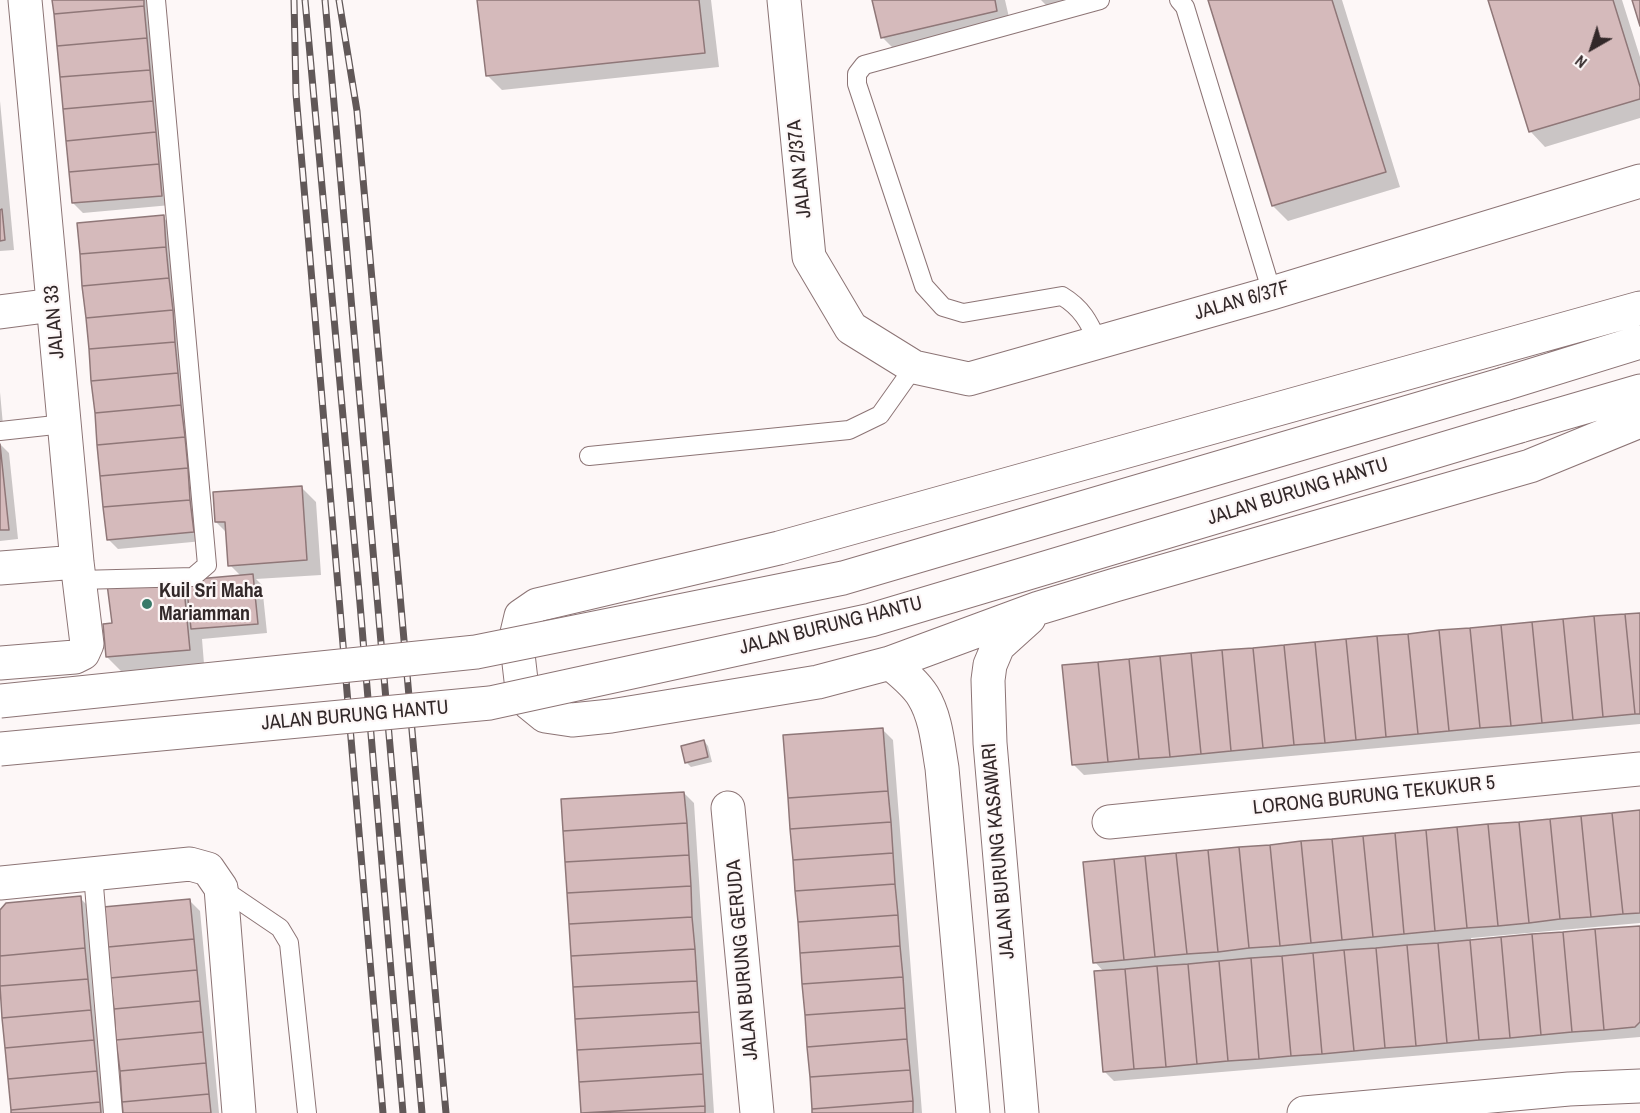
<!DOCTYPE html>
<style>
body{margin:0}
#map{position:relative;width:1640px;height:1113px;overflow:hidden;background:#fdf7f7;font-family:"Archivo Narrow",sans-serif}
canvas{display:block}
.north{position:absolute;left:1562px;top:18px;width:60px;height:60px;-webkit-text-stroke:4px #fdf7f7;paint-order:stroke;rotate:219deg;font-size:16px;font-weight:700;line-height:24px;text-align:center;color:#322829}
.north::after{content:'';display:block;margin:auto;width:21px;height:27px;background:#322829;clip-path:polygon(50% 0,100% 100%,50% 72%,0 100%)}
</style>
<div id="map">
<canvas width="1640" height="1113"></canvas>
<div class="north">N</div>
</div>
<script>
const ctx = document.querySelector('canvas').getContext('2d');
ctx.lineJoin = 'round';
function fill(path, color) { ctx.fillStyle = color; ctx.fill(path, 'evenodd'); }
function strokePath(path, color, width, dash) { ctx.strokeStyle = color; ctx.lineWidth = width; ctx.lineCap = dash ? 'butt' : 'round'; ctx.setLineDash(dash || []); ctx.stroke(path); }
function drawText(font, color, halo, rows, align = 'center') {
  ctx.font = font + ' "Archivo Narrow",sans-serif'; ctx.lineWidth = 4.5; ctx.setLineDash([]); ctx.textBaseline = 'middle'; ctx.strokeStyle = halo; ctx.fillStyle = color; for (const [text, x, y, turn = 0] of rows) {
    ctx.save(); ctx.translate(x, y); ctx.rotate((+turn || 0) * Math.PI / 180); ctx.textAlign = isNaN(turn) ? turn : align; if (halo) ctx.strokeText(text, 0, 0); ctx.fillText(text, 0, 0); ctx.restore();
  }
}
const shadow = new Path2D(`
 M54,0H152L171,205L83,213L73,203Z
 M479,0H711L719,67L502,90L487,75Z
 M873,0H1005L1011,26L897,52L882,37Z
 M1041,0H1080L1048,7Z
 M1209,0H1342L1400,187L1288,221L1273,206Z
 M1490,0H1622L1640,57V118L1545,147L1531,132Z
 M0,101L14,250L0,251Z
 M163,217L173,227L203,541L118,549L108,539Z
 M0,392L4,436H0Z
 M0,444L9,453L18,539L0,541Z
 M301,487L316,502L321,575L256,579L262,585L267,633L202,639L204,664L122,672L107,657L113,625L109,586L188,585L241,576L230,565L227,533L216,522Z
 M1640,614V724L1084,775L1074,765Z
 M883,730L893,740L922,1113H814Z
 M704,741L708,746L712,762L691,767L686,762Z
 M684,793L694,803L714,1113H583L562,800Z
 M1640,812V923L1471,938V941L1640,927V1037L1114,1081L1104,1071V972L1095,962Z
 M80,898L90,908L109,1113H13L0,977V912Z
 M190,901L200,911L219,1113H125Z`);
const building = new Path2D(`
 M52,0H144V6L54,14Z
 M477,0H699L705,53L486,76Z
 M872,0H995L997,11L881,38Z
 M1208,0H1332L1386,172L1272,206Z
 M1488,0H1613L1640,87V99L1529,132Z
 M1632,0H1640V26Z
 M144,6L147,38L57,46L54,14Z
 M147,38L150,70L60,77L57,46Z
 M150,70L153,101L63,109L60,77Z
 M153,101L156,132L66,141L63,109Z
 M156,132L159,164L69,172L66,141Z
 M159,164L162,196L72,203L69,172Z
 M2,209L5,240L0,241V210Z
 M164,215L166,247L80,254L77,223Z
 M166,247L169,278L82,286L80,254Z
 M169,278L173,310L86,318L82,286Z
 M173,310L175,342L89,349L86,318Z
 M175,342L178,373L91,381L89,349Z
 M178,373L181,405L95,413L91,381Z
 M181,405L185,437L97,445L95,413Z
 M185,437L188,468L100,476L97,445Z
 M0,444L9,530H0Z
 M188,468L190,500L103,507L100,476Z
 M302,486L307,560L228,566L225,522H215L213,492Z
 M190,500L194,532L107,540L103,507Z
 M253,574L258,624L191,629L186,580Z
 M183,578L190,650L106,657L103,624L112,623L107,584Z
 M1640,613V714H1635L1625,614Z
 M1625,614L1635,714L1603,717L1594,616Z
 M1594,616L1603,717L1573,720L1563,619Z
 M1563,619L1573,720L1542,723L1532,622Z
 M1532,622L1542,723L1511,726L1501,625Z
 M1501,625L1511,726L1480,728L1470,628Z
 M1470,628L1480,728L1449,731L1439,630Z
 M1439,630L1449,731L1418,734L1408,634Z
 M1408,634L1418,734L1386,737L1377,636Z
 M1377,636L1386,737L1356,740L1346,639Z
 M1346,639L1356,740L1325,743L1315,642Z
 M1315,642L1325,743L1294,745L1284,645Z
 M1284,645L1294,745L1263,748L1253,648Z
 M1253,648L1263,748L1231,751L1222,650Z
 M1222,650L1231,751L1201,754L1191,653Z
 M1191,653L1201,754L1170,757L1160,656Z
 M1160,656L1170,757L1139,759L1129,659Z
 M1129,659L1139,759L1108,762L1098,662Z
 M1098,662L1108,762L1072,765L1062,665Z
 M883,728L888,791L788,798L783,735Z
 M704,740L708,757L685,763L681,746Z
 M888,791L891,822L790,829L788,798Z
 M684,792L687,823L563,831L561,799Z
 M1640,810V913L1623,914L1612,813Z
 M1612,813L1623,914L1591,917L1581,816Z
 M1581,816L1591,917L1560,919L1550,819Z
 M1550,819L1560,919L1529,923L1519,822Z
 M891,822L893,853L793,860L790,829Z
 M1519,822L1529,923L1498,926L1488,824Z
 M687,823L689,855L565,862L563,831Z
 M1488,824L1498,926L1467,928L1457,827Z
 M1457,827L1467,928L1435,931L1426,830Z
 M1426,830L1435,931L1404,934L1395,833Z
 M1395,833L1404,934L1373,937L1363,836Z
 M1363,836L1373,937L1342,940L1332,839Z
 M1332,839L1342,940L1311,943L1301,841Z
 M1301,841L1311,943L1280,946L1270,845Z
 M1270,845L1280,946L1249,948L1239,847Z
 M1239,847L1249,948L1218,952L1208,850Z
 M1208,850L1218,952L1187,954L1176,853Z
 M893,853L895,884L795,891L793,860Z
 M1176,853L1187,954L1155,957L1145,856Z
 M689,855L691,886L567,893L565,862Z
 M1145,856L1155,957L1124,960L1114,859Z
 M1114,859L1124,960L1093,963L1083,862Z
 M895,884L898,915L798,922L795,891Z
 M691,886L692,917L569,924L567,893Z
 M81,896L85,948L0,956V910L6,903Z
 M190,899L194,939L108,947L103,907Z
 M898,915L900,946L800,953L798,922Z
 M692,917L695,949L571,956L569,924Z
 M1640,926V1022L1635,1027L1604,1030L1595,929Z
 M1595,929L1604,1030L1572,1032L1563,932Z
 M1563,932L1572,1032L1541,1035L1532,934Z
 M1532,934L1541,1035L1510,1038L1501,937Z
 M1501,937L1510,1038L1479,1040L1470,940Z
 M194,939L197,970L110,978L108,947Z
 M1470,940L1479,1040L1447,1043L1438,943Z
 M1438,943L1447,1043L1416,1046L1407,945Z
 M1407,945L1416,1046L1385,1048L1376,948Z
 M900,946L903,977L802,984L800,953Z
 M85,948L88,979L0,986V956Z
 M1376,948L1385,1048L1354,1051L1344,950Z
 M695,949L697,981L573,987L571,956Z
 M1344,950L1354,1051L1322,1054L1313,953Z
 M1313,953L1322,1054L1291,1056L1282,956Z
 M1282,956L1291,1056L1259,1059L1251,958Z
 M1251,958L1259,1059L1228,1061L1219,961Z
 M1219,961L1228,1061L1197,1064L1188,964Z
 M1188,964L1197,1064L1166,1067L1157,966Z
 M1157,966L1166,1067L1134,1069L1125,969Z
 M1125,969L1134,1069L1103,1072L1094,971Z
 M197,970L200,1001L114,1009L110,978Z
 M903,977L905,1008L805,1015L802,984Z
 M88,979L91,1010L2,1018L0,986Z
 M697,981L699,1012L575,1019L573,987Z
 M200,1001L203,1032L116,1040L114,1009Z
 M905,1008L907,1039L807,1047L805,1015Z
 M91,1010L94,1040L5,1048L2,1018Z
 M699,1012L701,1043L577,1050L575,1019Z
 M203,1032L206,1063L120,1071L116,1040Z
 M907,1039L910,1070L810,1077L807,1047Z
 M94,1040L97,1071L8,1079L5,1048Z
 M701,1043L703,1074L579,1082L577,1050Z
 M206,1063L209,1094L122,1102L120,1071Z
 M910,1070L913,1101L812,1109L810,1077Z
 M97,1071L100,1102L11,1110L8,1079Z
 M703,1074L705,1106L581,1113L579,1082Z
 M209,1094L211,1113H123L122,1102Z
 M913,1101V1113H812V1109Z
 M100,1102L101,1113H11V1110Z
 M705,1106V1113H584Z`);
const lane = new Path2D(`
 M1179,0L1185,7L1272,293
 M1098,342C1089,322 1082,308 1062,296L963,313L943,307L924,286L857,84V74L864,65L1100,0
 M0,431L64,424
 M589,456L849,430L880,415L914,367
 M79,580L193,577L207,565L156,0
 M93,874L113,1113
 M221,888L280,928L289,943L307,1113`);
const street = new Path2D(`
 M784,0L809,257L851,328L914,367L969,379L1272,293L1640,181
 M0,312L53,305
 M0,568L77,562
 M0,663L75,657L83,653L87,644L77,562L25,0
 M728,808L757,1113
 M1109,822L1640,769
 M0,883L190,864L208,869L221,888L239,1113
 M1304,1113L1569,1089L1640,1086`);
const secondary = new Path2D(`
 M1640,308L779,548L537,605L521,616L516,637L522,689L529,703L545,716L572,720L611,716L818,682L890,663L1039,608L1115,585L1530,466L1640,421
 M1504,384L1640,342
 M1520,426L1640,391
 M890,663C902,673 915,683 923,696C936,717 938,745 942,768L973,1113
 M1022,1113L990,743L988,680L990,665L998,646L1029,618`);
const rail = new Path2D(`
 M294,0L296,94L383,1113
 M305,0L359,592L403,1113
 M325,0L422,1113
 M339,0L357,111L446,1113`);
const secondaryBridge = new Path2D(`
 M0,701L476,652L843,578L1504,384
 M0,749L490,703L871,620L1520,426`);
const markers = [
 [147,604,6,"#397a69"]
];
const streetNames = [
 ["JALAN 2/37A",800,169,-96],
 ["JALAN 6/37F",1242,301,-16],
 ["JALAN 33",55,322,-95],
 ["JALAN BURUNG HANTU",1298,492,-17],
 ["JALAN BURUNG HANTU",831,626,-14],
 ["JALAN BURUNG HANTU",355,716,-5],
 ["LORONG BURUNG TEKUKUR 5",1374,796,-6],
 ["JALAN BURUNG KASAWARI",999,851,-95],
 ["JALAN BURUNG GERUDA",743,960,-95]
];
const poiNames = [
 ["Kuil Sri Maha",159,592],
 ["Mariamman",159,615]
];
fill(shadow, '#0003');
fill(building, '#d5babb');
strokePath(building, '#8f7778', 1.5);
strokePath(lane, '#8c7475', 20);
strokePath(street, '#8c7475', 35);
strokePath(secondary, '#8c7475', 35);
strokePath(lane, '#fff', 18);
strokePath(street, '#fff', 33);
strokePath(secondary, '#fff', 33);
strokePath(rail, '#615858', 7);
strokePath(rail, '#fdf7f7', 4.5, [14]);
strokePath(secondaryBridge, '#8c7475', 35, []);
strokePath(secondaryBridge, '#fff', 33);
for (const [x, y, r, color] of markers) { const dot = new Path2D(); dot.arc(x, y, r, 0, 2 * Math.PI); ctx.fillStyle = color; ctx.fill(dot); strokePath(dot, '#fdf7f7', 2); }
drawText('20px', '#322829', '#fdf7f7', streetNames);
drawText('bold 20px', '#322829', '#fdf7f7', poiNames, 'left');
</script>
